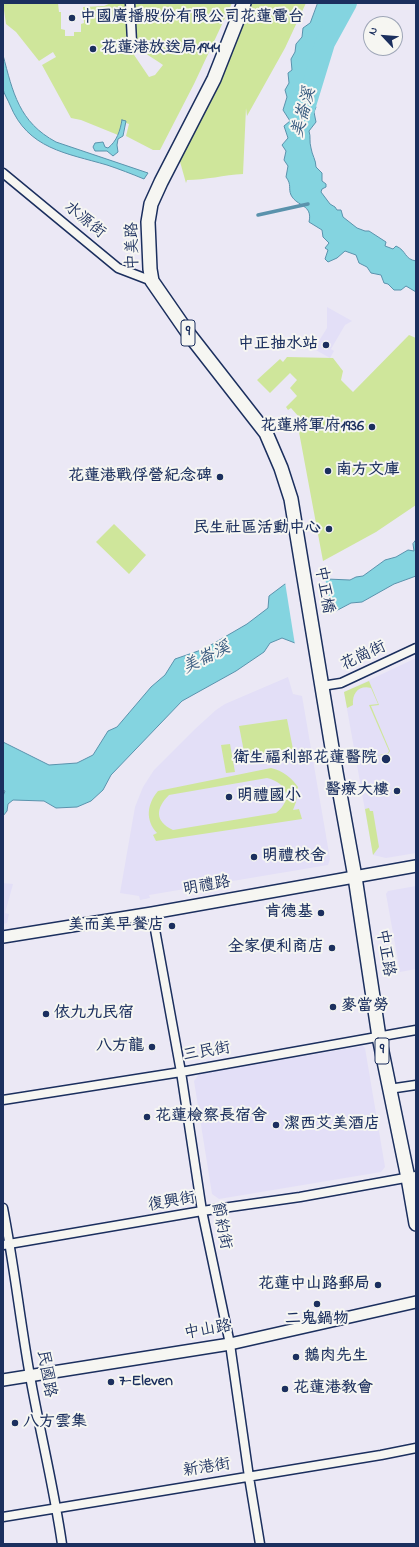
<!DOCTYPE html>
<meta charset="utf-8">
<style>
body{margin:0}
#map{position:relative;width:419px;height:1547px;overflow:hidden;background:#ebe8f5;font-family:"Indie Flower",sans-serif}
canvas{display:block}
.frame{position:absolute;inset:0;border:4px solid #1b2f5e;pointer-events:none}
.north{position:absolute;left:363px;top:16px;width:40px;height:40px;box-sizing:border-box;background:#f6f6f2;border:1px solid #9ea6b7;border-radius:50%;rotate:296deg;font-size:11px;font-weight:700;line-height:16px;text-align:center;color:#1b2f5e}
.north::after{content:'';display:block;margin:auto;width:14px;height:18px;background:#1b2f5e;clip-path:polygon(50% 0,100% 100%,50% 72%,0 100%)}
</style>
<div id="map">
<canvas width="419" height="1547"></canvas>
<div class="frame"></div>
<div class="north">N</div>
</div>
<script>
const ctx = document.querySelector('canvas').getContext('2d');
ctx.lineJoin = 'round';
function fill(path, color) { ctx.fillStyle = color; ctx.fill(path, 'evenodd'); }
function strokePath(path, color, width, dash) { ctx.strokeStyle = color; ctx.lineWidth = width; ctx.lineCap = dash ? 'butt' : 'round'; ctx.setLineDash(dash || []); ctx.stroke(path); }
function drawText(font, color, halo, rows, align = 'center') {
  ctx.font = font + ' "Indie Flower","LXGW WenKai TC",sans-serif'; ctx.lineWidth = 4; ctx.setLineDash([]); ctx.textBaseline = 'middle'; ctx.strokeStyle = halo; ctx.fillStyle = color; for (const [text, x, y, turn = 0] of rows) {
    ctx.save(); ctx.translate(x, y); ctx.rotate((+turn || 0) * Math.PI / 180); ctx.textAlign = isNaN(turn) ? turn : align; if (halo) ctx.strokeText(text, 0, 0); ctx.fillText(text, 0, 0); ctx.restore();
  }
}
const built = new Path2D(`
 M327,307L352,321L345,325L331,349L334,351L330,358L314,349L327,328Z
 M416,658V853L386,858L373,855L344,692Z
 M288,677L293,694L302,696L330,859L328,865L149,895L150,898L140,900L139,896L120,893L135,807L143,787L154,770L195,729L216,710L225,704Z
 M3,883L13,884L5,913L9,914L7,923L3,924Z
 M416,886V969L400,972L386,894L388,891Z
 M363,1046L365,1048L385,1167L381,1172L219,1199L212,1194L194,1081L199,1074Z`);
const green = new Path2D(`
 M3,3H58L59,12H61V29L65,30V36H74V32H81V24L84,23L83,7L104,6L111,3H126L128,46L149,77L155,75L163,65C155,59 143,54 138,44C133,35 135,14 134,3H232L194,84L160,150H153L126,136L129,124L126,123V121L118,135L81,120L71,118L42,65L56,57L53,52L39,61L16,32L6,24Z
 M244,3H306L285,48L247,116L246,108L243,174C224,175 206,180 187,180L186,183L177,151Z
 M409,335L416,338V505L376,532L323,561L299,432L307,426L291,408L288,410L286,407L297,396L290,388L297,380L290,373L270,393L257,380L280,359L283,362L287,357L333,358L343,371L341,380L353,392Z
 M114,524L146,555L129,574L96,542Z
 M369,681L379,705L371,706L390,751L388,754L375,756L388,753L389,751L369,705L378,704L371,688C359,685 352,693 353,705L347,708L344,692Z
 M287,719L293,749L245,757L239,726Z
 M230,744L235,772L226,773L221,745Z
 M271,768C283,771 291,777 298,787L296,802L293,810L299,809L302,819L156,841L153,835L157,833C145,820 147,804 158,791ZM267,778C288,783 293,800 276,813L173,830C154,821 156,808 169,795Z
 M369,808L370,811H373L379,847L373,855L365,809Z`);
const water = new Path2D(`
 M318,3H343L341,5L340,19L336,26H331C323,34 323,42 324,53L319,56V65L312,75C314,83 311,88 313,96L311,100L316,107L314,112L316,122L309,131C311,137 309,141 311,148C312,155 316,160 316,167L322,173V181L326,184V187L322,189L321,192L330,204L335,207L337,210H341L343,217L357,228L365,231H369L386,242L385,246L393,249L396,246C407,251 404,259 416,261V292L406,286L401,290H394L388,284L384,283L381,275L371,273L367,267L359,263L356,255L345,251L337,258L328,262L325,259L328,250L325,248L329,243L323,237L322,230L309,222C313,204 297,207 291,195C288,188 292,185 286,177L288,166L284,160L286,151L282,145L288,138L284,126L290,121L283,110L287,97L285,90L289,83L288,73L292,70L291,59L295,52L296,44L302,37L303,28L310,23Z
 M3,55C13,93 19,122 56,142L148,173L144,179C132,174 119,169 107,165C66,153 28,149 10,105C8,100 4,94 3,89C1,78 3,65 3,55Z
 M122,120L126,121L123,136L118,139L117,145L118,152L113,156L107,151H95L93,147L95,143L103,142L105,147L108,148C117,141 120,131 122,120Z
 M416,540V576L394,584L362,602L351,603L332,613L295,643L282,638L270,643L264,652L236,671L182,701L111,775L103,790L91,801L77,807L56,808L44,801L13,800L8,804L7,811L3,816V796L5,791L3,790V742L49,765L77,763L93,755L108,731L117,727L151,687L165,675L175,659L204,649L247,624L268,608L269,596L285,584L327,579L350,580L356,577L363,576L385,560L396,557L408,550L414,551L413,544Z`);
const pier = new Path2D(`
 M325,577L332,616L295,645L285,582Z`);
const stream = new Path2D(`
 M258,215L308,204`);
const river = new Path2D(`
 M303,115L325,43L347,3`);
const minor = new Path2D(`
 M130,3L132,42
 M3,173L118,268L152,281
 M322,686L341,683L416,648
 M152,913L181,1072L202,1211L230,1344L249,1477L260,1544
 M389,1089L416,1085
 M3,1100L181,1072L416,1030
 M3,1208C14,1264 20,1320 30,1376C40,1432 54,1488 62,1544
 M3,1245L202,1211L300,1197L416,1176
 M3,1517L381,1455L416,1448`);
const tertiary = new Path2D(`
 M3,937L152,913L416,866
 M3,1380L230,1344L416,1302`);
const primary = new Path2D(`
 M244,3L214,79L161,182L151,204L148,222L150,269L152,281L188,333L266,433L281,468L291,499L336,772L355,877L379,1037L408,1178L416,1224`);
const markers = [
 [72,18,4,"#1b2f5e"],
 [93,49,4,"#1b2f5e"],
 [326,345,4,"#1b2f5e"],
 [372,427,4,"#1b2f5e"],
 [328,471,4,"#1b2f5e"],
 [220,477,4,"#1b2f5e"],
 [329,529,4,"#1b2f5e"],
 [386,759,5,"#1b2f5e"],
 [397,791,4,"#1b2f5e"],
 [229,797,4,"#1b2f5e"],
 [254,857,4,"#1b2f5e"],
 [321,913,4,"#1b2f5e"],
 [172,926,4,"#1b2f5e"],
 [332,948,4,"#1b2f5e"],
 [333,1007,4,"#1b2f5e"],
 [46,1014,4,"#1b2f5e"],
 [152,1047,4,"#1b2f5e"],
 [147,1117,4,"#1b2f5e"],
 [276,1125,4,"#1b2f5e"],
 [378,1285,4,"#1b2f5e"],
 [317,1304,4,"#1b2f5e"],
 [296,1357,4,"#1b2f5e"],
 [111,1382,4,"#1b2f5e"],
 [285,1389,4,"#1b2f5e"],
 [15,1423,4,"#1b2f5e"]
];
const shields = [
 [188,333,14],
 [382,1051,14]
];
const shieldNames = [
 ["9",188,333],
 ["9",382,1051]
];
const poiNames = [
 ["中國廣播股份有限公司花蓮電台",80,18],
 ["花蓮港放送局1944",101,49],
 ["中正抽水站",318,345,"right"],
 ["花蓮將軍府1936",364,427,"right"],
 ["南方文庫",336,471],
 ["花蓮港戰俘營紀念碑",212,477,"right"],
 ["民生社區活動中心",321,529,"right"],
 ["衛生福利部花蓮醫院",377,759,"right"],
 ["醫療大樓",389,791,"right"],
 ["明禮國小",237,797],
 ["明禮校舍",262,857],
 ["肯德基",313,913,"right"],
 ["美而美早餐店",164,926,"right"],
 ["全家便利商店",324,948,"right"],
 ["麥當勞",341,1007],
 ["依九九民宿",54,1014],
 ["八方龍",144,1047,"right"],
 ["花蓮檢察長宿舍",155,1117],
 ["潔西艾美酒店",284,1125],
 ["花蓮中山路郵局",370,1285,"right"],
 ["二鬼鍋物",317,1320,"center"],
 ["鵝肉先生",304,1357],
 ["7-Eleven",119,1382],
 ["花蓮港教會",293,1389],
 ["八方雲集",23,1423]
];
const streetNames = [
 ["水源街",84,221,39],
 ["中美路",134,246,-91],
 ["中正橋",323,590,80],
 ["花崗街",364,657,-25],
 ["明禮路",207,887,-10],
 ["中正路",384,953,81],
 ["三民街",207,1053,-10],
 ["復興街",172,1203,-10],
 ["節約街",220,1226,79],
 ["中山路",208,1331,-10],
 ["民國路",45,1374,80],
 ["新港街",207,1469,-9]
];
const waterNames = [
 ["美崙溪",305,113,-75],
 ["美崙溪",207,659,-26]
];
fill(built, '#e3dff7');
fill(green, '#cfe69b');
fill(water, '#84d4e0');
strokePath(water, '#5a92ac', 1);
fill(pier, '#ebe8f5');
strokePath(stream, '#5a92ac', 3.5);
strokePath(river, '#84d4e0', 20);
strokePath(minor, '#1b2f5e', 11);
strokePath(tertiary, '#1b2f5e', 14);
strokePath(primary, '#1b2f5e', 16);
strokePath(minor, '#f6f6f2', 8);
strokePath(tertiary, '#f6f6f2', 11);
strokePath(primary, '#f6f6f2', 13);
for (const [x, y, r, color] of markers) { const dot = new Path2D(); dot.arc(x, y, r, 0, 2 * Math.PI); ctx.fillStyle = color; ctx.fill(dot); strokePath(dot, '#f6f6f2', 1.5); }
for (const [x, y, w] of shields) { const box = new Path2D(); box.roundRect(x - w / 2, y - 13, w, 26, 3); ctx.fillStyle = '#f6f6f2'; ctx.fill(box); strokePath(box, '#1b2f5e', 1); }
drawText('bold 15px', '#1b2f5e', null, shieldNames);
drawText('bold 16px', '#1b2f5e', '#f6f6f2', poiNames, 'left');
drawText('16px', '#1b2f5e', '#f6f6f2', streetNames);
drawText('italic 17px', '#35587e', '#f6f6f2', waterNames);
</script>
